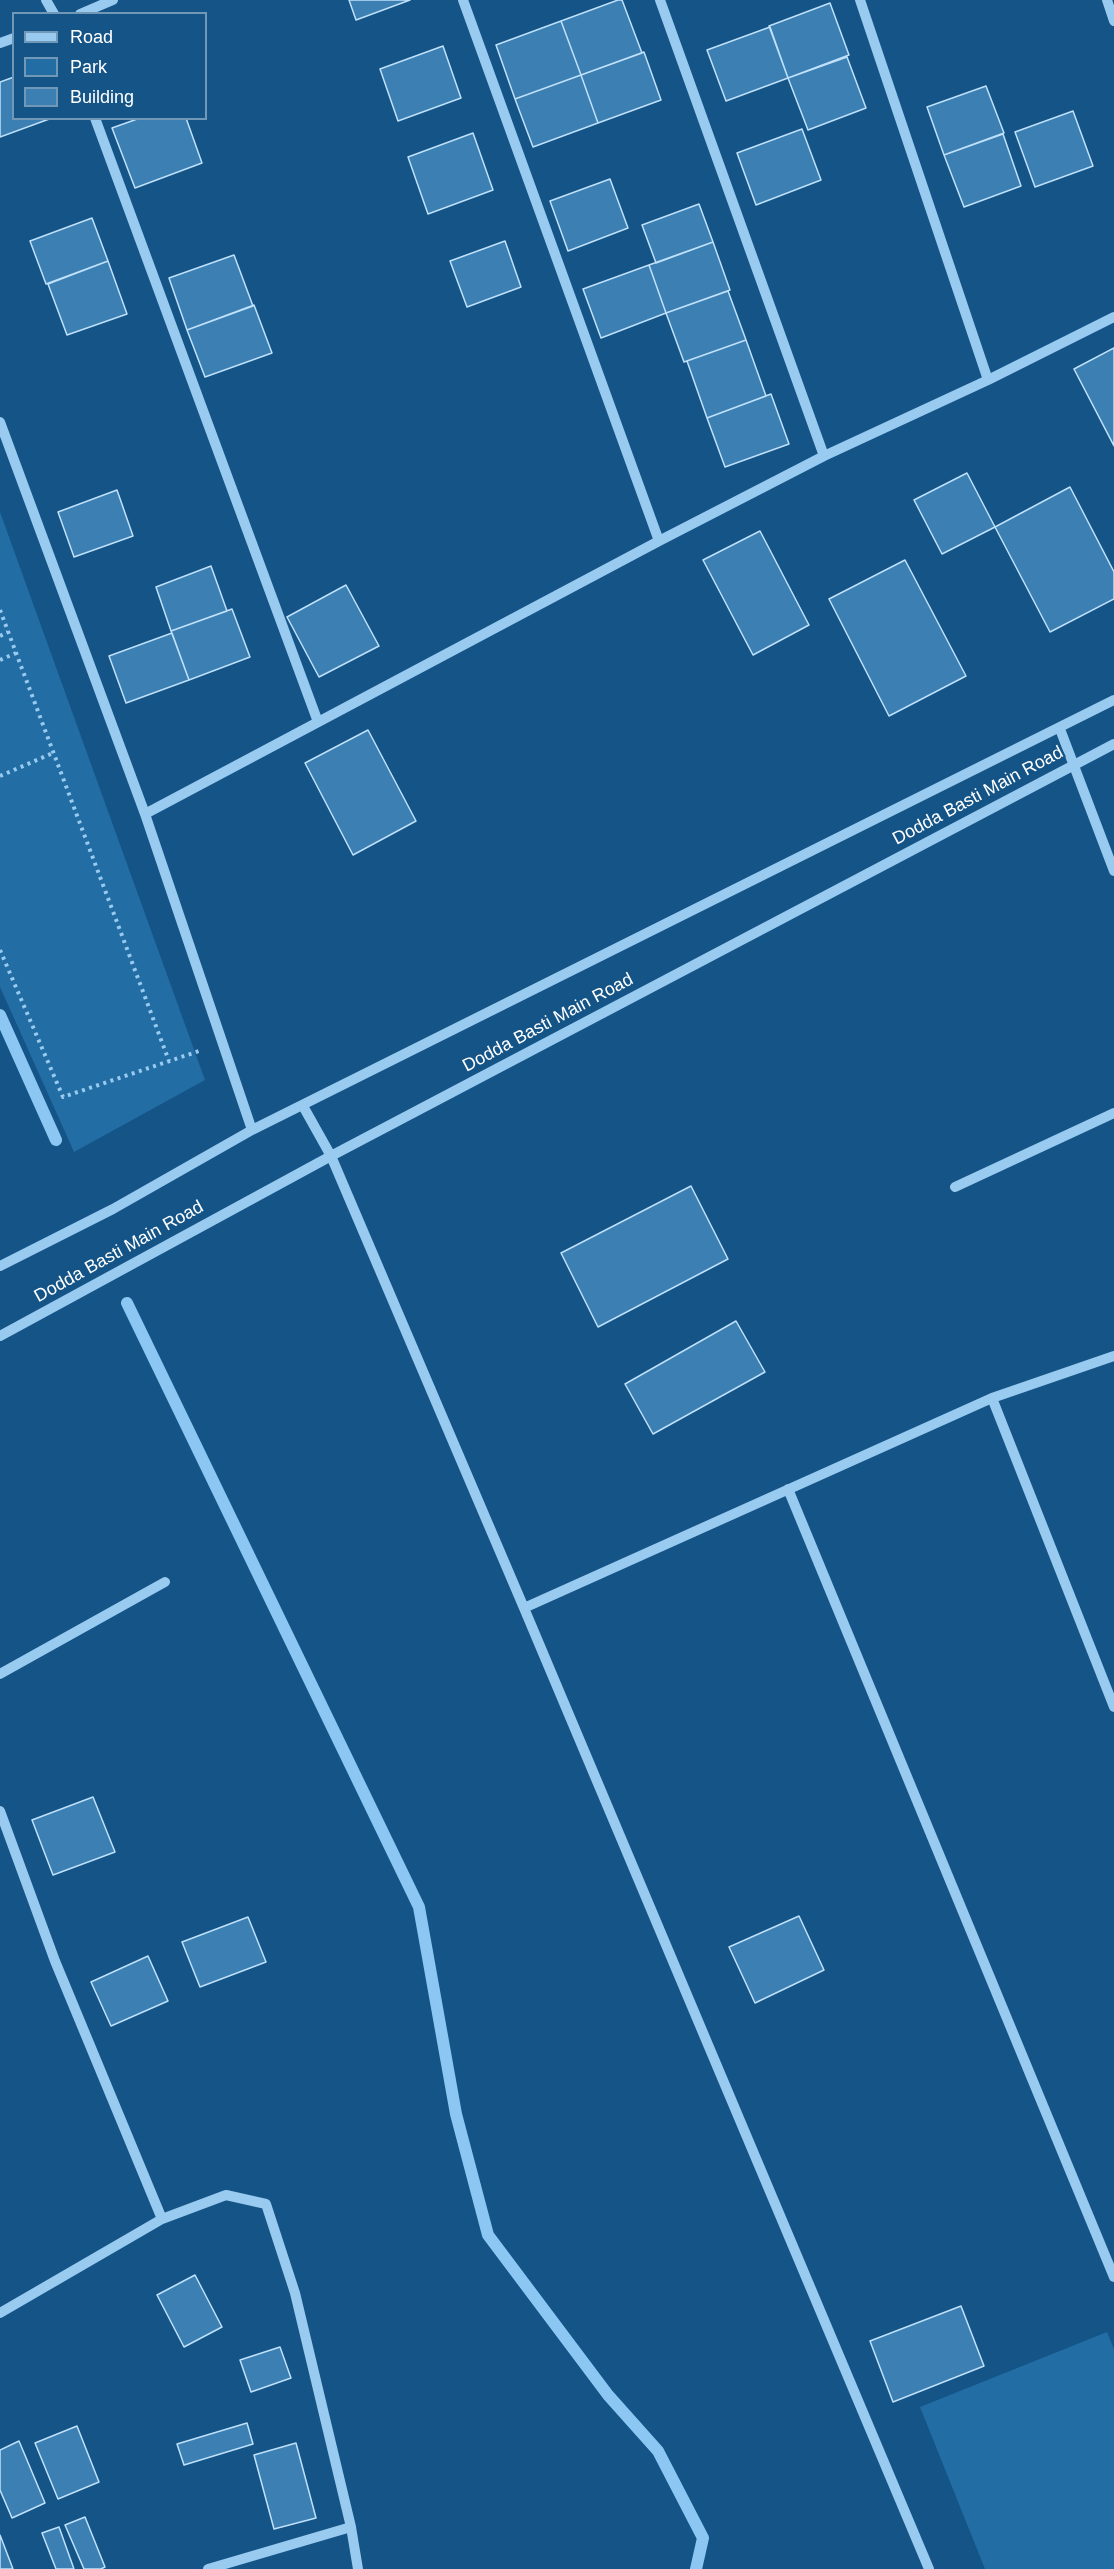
<!DOCTYPE html>
<style>
body{margin:0}
#map{position:relative;width:1114px;height:2569px;overflow:hidden;background:#145487;font-family:Arial,sans-serif}
canvas{display:block}
.legend{position:absolute;left:12px;top:12px;width:195px;height:108px;box-sizing:border-box;background:#145487;border:2px solid #7298b7;margin:0;padding:8px 10px;list-style:none;font-size:18px;color:#fff}
.legend li{display:flex;align-items:center;gap:12px;height:30px}
.legend b{width:30px;border:2px solid #7298b7}
</style>
<div id="map">
<canvas width="1114" height="2569"></canvas>
<ul class="legend">
<li><b style="height:8px;background:#99caef"></b>Road</li>
<li><b style="height:16px;background:#236da5"></b>Park</li>
<li><b style="height:16px;background:#3c7fb2"></b>Building</li>
</ul>
</div>
<script>
const ctx = document.querySelector('canvas').getContext('2d');
ctx.lineJoin = 'round';
function fill(path, color) { ctx.fillStyle = color; ctx.fill(path, 'evenodd'); }
function strokePath(path, color, width, dash) { ctx.strokeStyle = color; ctx.lineWidth = width; ctx.lineCap = dash ? 'butt' : 'round'; ctx.setLineDash(dash || []); ctx.stroke(path); }
function drawText(font, color, halo, rows, align = 'center') {
  ctx.font = font + ' Arial,sans-serif'; ctx.lineWidth = 4.5; ctx.setLineDash([]); ctx.textBaseline = 'middle'; ctx.strokeStyle = halo; ctx.fillStyle = color; for (const [text, x, y, turn = 0] of rows) {
    ctx.save(); ctx.translate(x, y); ctx.rotate((+turn || 0) * Math.PI / 180); ctx.textAlign = isNaN(turn) ? turn : align; if (halo) ctx.strokeText(text, 0, 0); ctx.fillText(text, 0, 0); ctx.restore();
  }
}
const green = new Path2D(`
 M0,512L205,1080L74,1152L0,987Z
 M1107,2332L1114,2349V2569H985L920,2407Z`);
const stream = new Path2D(`
 M0,1015L56,1140
 M127,1303L419,1907L456,2114L488,2235L608,2395L658,2451L703,2538L696,2569`);
const building = new Path2D(`
 M349,0H410L356,20Z
 M618,0H622L642,53L581,75L561,21Z
 M830,3L849,55L788,78L769,26Z
 M561,21L581,75L515,99L496,45Z
 M770,27L788,78L726,101L707,50Z
 M443,46L461,98L398,121L380,69Z
 M644,52L661,100L598,123L581,75Z
 M847,57L866,108L808,130L788,78Z
 M581,75L598,123L533,147L515,99Z
 M14,77V118H52L0,137V82Z
 M986,86L1004,133L944,155L927,107Z
 M1073,111L1093,166L1035,187L1015,132Z
 M140,118H186L202,163L135,188L112,128Z
 M802,129L821,180L756,205L737,153Z
 M473,133L493,190L428,214L408,157Z
 M1003,134L1021,186L964,207L944,155Z
 M610,179L628,228L568,251L550,201Z
 M699,204L713,242L656,263L642,225Z
 M92,218L108,261L46,284L30,241Z
 M505,241L521,287L467,307L450,261Z
 M713,242L730,290L666,313L649,265Z
 M234,255L253,306L187,330L169,278Z
 M108,261L127,314L67,335L48,284Z
 M649,265L666,313L601,338L583,289Z
 M728,291L746,340L684,362L666,313Z
 M254,305L272,353L205,377L187,330Z
 M746,340L766,396L707,418L687,361Z
 M1114,348V446L1074,369Z
 M771,394L789,444L725,467L707,418Z
 M967,473L995,527L942,554L914,500Z
 M1070,487L1114,572V599L1050,632L995,527Z
 M117,490L133,536L74,557L58,512Z
 M760,531L809,625L753,655L703,560Z
 M905,560L966,676L889,716L829,599Z
 M211,566L227,611L171,631L156,587Z
 M346,585L379,646L319,677L287,617Z
 M232,609L250,657L189,680L171,631Z
 M172,633L189,680L126,703L109,656Z
 M368,730L416,821L353,855L305,763Z
 M691,1186L728,1259L598,1327L561,1253Z
 M736,1321L765,1372L653,1434L625,1384Z
 M93,1797L115,1852L53,1875L32,1820Z
 M799,1916L824,1970L755,2003L729,1947Z
 M248,1917L266,1962L200,1987L182,1942Z
 M148,1956L168,2001L111,2026L91,1982Z
 M195,2275L222,2327L184,2347L157,2295Z
 M961,2306L984,2366L893,2402L870,2341Z
 M280,2347L291,2378L251,2392L240,2360Z
 M247,2423L253,2444L184,2465L177,2444Z
 M77,2426L99,2482L58,2499L35,2443Z
 M19,2441L45,2503L12,2518L0,2490V2450Z
 M296,2443L316,2518L274,2529L254,2455Z
 M85,2517L105,2567L101,2569H84L65,2525Z
 M59,2527L74,2569H56L42,2533Z
 M0,2535L13,2569H0Z`);
const path = new Path2D(`
 M0,610L169,1061
 M0,636L8,632
 M0,660L16,653
 M0,776L53,753
 M0,950L63,1097L199,1051`);
const minor = new Path2D(`
 M46,0L54,14
 M463,0L659,541
 M660,0L824,456
 M860,0L988,380
 M1107,0L1114,21
 M80,14L113,0
 M0,43L14,38
 M95,118L318,722
 M0,422L145,814L659,541L824,456L988,380L1114,317
 M1060,729L1114,871
 M145,814L252,1130
 M303,1106L331,1156L524,1608L929,2569
 M955,1187L1114,1113
 M0,1266L113,1209L252,1130L1114,700
 M0,1336L331,1156L1114,744
 M992,1398L1114,1707
 M788,1489L1114,2277
 M524,1608L992,1398L1114,1356
 M0,1674L165,1582
 M0,1811L55,1961L162,2219
 M0,2313L162,2219L226,2195L266,2204L295,2293L351,2527L358,2569
 M208,2569L351,2527`);
const streetNames = [
 ["Dodda Basti Main Road",978,796,-28],
 ["Dodda Basti Main Road",548,1023,-28],
 ["Dodda Basti Main Road",119,1252,-29]
];
fill(green, '#236da5');
strokePath(stream, '#8bc7f2', 12);
fill(building, '#3c7fb2');
strokePath(building, '#bfe1fb', 1.5);
strokePath(path, '#99caef', 4, [3, 4.5]);
strokePath(minor, '#99caef', 10);
drawText('18px', '#fff', '#145487', streetNames);
</script>
